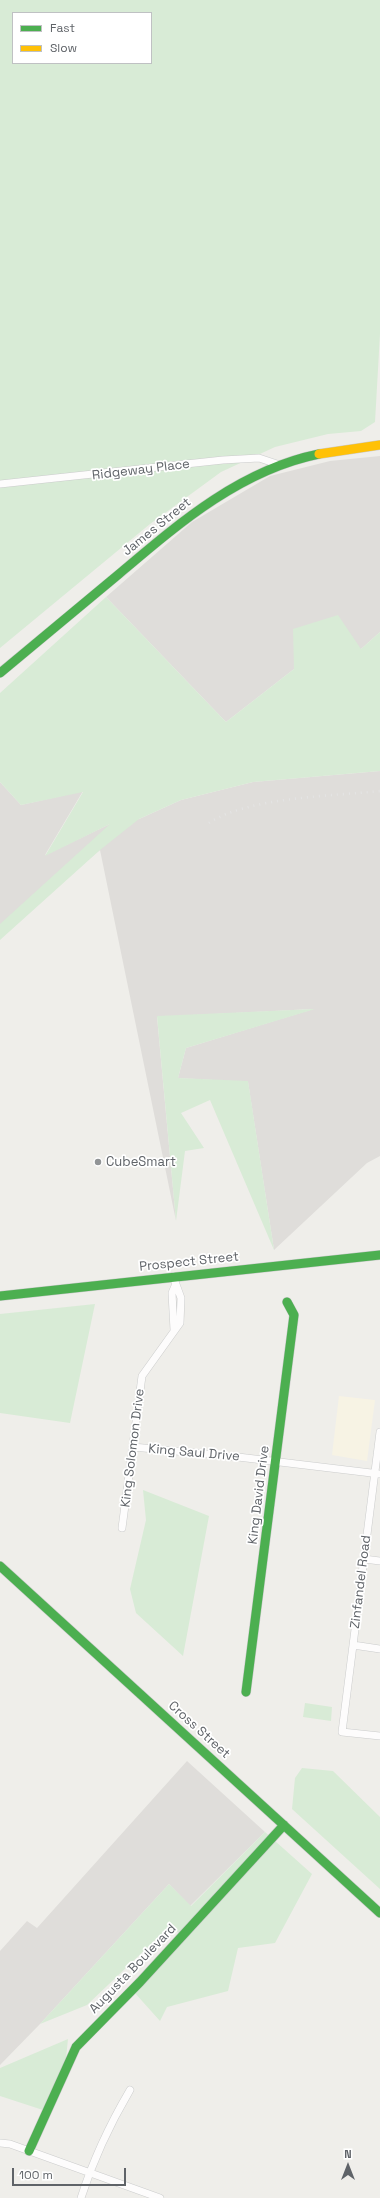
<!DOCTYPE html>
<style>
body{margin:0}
#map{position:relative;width:380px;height:2198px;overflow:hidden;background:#efeeea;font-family:"Space Grotesk",sans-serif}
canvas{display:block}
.legend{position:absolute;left:12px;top:12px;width:140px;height:52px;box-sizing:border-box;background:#fff;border:1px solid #bfc1c3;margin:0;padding:5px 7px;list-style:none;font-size:12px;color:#5f6368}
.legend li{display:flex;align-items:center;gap:8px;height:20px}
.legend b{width:20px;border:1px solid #bfc1c3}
.north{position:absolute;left:328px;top:2146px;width:40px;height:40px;-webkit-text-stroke:3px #fff;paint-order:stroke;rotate:0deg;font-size:11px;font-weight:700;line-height:16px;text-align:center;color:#5f6368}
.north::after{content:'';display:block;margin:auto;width:14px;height:18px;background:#5f6368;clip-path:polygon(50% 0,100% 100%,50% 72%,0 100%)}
.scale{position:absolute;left:12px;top:2168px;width:114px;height:18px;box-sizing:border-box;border:2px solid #5f6368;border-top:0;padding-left:5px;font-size:12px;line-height:14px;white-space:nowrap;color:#5f6368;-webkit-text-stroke:3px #fff;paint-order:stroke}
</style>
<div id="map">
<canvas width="380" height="2198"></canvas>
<ul class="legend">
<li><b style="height:5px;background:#4caf50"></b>Fast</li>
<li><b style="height:5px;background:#ffc107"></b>Slow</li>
</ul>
<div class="north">N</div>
<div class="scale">100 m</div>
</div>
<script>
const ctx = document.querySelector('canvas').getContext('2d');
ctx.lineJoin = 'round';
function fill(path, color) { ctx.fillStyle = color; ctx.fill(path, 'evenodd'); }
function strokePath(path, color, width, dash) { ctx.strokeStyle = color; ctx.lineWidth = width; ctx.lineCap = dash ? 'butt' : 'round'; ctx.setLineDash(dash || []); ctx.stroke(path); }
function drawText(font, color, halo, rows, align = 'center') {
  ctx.font = font + ' "Space Grotesk",sans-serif'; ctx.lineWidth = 3.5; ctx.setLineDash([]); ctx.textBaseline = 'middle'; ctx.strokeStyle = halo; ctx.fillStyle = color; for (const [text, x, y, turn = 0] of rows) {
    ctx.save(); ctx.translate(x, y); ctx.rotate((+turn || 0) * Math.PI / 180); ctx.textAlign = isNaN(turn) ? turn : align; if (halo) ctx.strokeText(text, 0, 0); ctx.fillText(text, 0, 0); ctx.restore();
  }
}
const commercial = new Path2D(`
 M339,1396L375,1400L367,1461L332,1455Z`);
const industrial = new Path2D(`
 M380,456V632L361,649L294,669L226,722L106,597L192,522L270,476L330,461Z
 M380,771V1156L367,1163L274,1250L248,1082L178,1078L186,1048L313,1009L157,1017L176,1221L100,850L0,933V782L21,805L83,791L45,855L112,823L139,819L181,800L253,782Z
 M187,1761L265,1832L190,1906L169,1884L40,2024L0,2065V1951L27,1921L37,1928Z`);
const green = new Path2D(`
 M0,0H380V334L375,422L361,431L328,434L275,447L221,472L150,524L0,648ZM13,13H151V63H13Z
 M106,597L226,722L294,669L293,629L338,615L361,649L380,632V771L253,782L181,800L139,819L100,850L0,940V924L110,824L45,856L83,792L21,805L0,782V693Z
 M315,1009L186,1048L178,1078L248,1081L274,1250L210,1100L181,1113L204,1148L185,1151L176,1221L157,1016Z
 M95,1304L70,1423L0,1413V1314Z
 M143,1490L209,1516L183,1656L136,1613L130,1589L146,1520Z
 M305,1703L332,1707L331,1721L303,1717Z
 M302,1768L333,1771L380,1817V1889L292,1809L295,1778Z
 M265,1832L312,1874L275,1943L238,1948L228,1991L167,2007L160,2021L134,1992L182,1937L171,1925L87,2005L40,2024L169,1884L191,1906Z
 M68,2039L65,2068L46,2111L0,2096V2068Z`);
const street = new Path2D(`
 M0,484L223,460L259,458L280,465
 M174,1330L172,1293L175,1286
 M380,1432L342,1732L380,1736
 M133,1447L238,1457L380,1474
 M122,1528L142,1376L180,1323L181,1298L173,1276
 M364,1559L380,1561
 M353,1645L380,1649
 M0,2143L10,2144L160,2198
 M81,2198C93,2160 110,2124 130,2090`);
const fast = new Path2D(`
 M0,673C40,640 79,607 119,574C178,524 240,470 319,454
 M0,1296L380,1255
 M0,1566L380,1913
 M246,1692L294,1315L287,1302
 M29,2151L76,2047L140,1982L284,1825`);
const slow = new Path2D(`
 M319,454L380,445`);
const rail = new Path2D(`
 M209,823C248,797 333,796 380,791`);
const markers = [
 [98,1162,4,"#919496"]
];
const streetNames = [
 ["Ridgeway Place",141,470,-7],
 ["James Street",157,527,-39],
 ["Prospect Street",189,1262,-6],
 ["King Solomon Drive",133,1448,-83],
 ["King Saul Drive",194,1453,5],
 ["King David Drive",259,1495,-83],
 ["Zinfandel Road",361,1582,-83],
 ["Cross Street",199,1730,42],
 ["Augusta Boulevard",133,1969,-46]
];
const poiNames = [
 ["CubeSmart",106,1162]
];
fill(commercial, '#f7f3e4');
fill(industrial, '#dfddda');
fill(green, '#d8ebd6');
strokePath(street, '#cbcccc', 8);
strokePath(fast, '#cacacb', 10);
strokePath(slow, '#cacacb', 10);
strokePath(street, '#fdfcfc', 7);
strokePath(fast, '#4caf50', 9);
strokePath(slow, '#ffc107', 9);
strokePath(rail, '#e4e4e4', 2.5, [1, 5]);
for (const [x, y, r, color] of markers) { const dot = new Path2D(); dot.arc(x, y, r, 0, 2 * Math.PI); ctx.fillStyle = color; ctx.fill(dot); strokePath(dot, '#fff', 1.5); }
drawText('13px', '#5f6368', '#fff', streetNames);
drawText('13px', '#5f6368', '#fff', poiNames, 'left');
</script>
